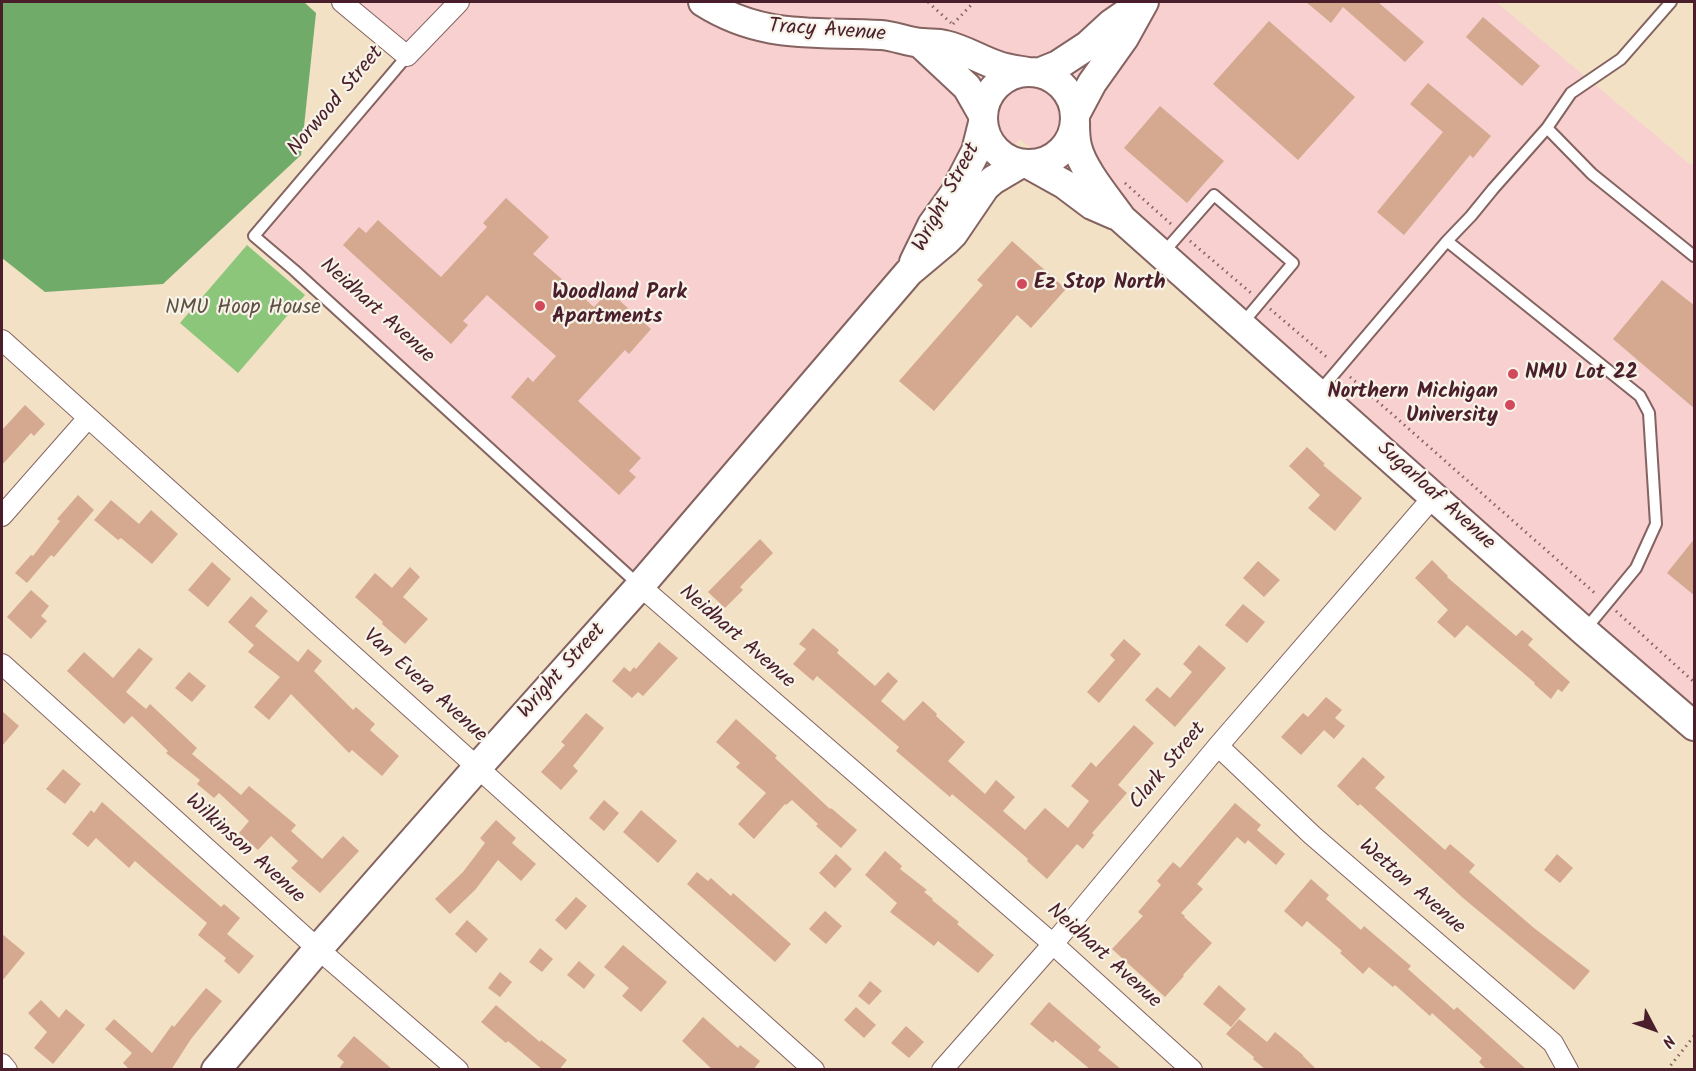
<!DOCTYPE html>
<style>
body{margin:0}
#map{position:relative;width:1696px;height:1071px;overflow:hidden;background:#f2e1c5;font-family:Kalam,sans-serif}
canvas{display:block}
.frame{position:absolute;inset:0;border:3px solid #4a1f2b;pointer-events:none}
.north{position:absolute;left:1624px;top:999px;width:60px;height:60px;-webkit-text-stroke:4px #f7f3e8;paint-order:stroke;rotate:131deg;font-size:16px;font-weight:700;line-height:24px;text-align:center;color:#4a1f2b}
.north::after{content:'';display:block;margin:auto;width:21px;height:27px;background:#4a1f2b;clip-path:polygon(50% 0,100% 100%,50% 72%,0 100%)}
</style>
<div id="map">
<canvas width="1696" height="1071"></canvas>
<div class="frame"></div>
<div class="north">N</div>
</div>
<script>
const ctx = document.querySelector('canvas').getContext('2d');
ctx.lineJoin = 'round';
function fill(path, color) { ctx.fillStyle = color; ctx.fill(path, 'evenodd'); }
function strokePath(path, color, width, dash) { ctx.strokeStyle = color; ctx.lineWidth = width; ctx.lineCap = dash ? 'butt' : 'round'; ctx.setLineDash(dash || []); ctx.stroke(path); }
function drawText(font, color, halo, rows, align = 'center') {
  ctx.font = font + ' Kalam,sans-serif'; ctx.lineWidth = 4.5; ctx.setLineDash([]); ctx.textBaseline = 'middle'; ctx.strokeStyle = halo; ctx.fillStyle = color; for (const [text, x, y, turn = 0] of rows) {
    ctx.save(); ctx.translate(x, y); ctx.rotate((+turn || 0) * Math.PI / 180); ctx.textAlign = isNaN(turn) ? turn : align; if (halo) ctx.strokeText(text, 0, 0); ctx.fillText(text, 0, 0); ctx.restore();
  }
}
const built = new Path2D(`
 M342,2H1496L1691,165L1694,161V726L1020,139L633,575L249,235L407,57Z`);
const green = new Path2D(`
 M247,245L305,295L238,373L180,323Z`);
const forest = new Path2D(`
 M2,2H304L316,13L301,155L163,284L45,292L2,258Z`);
const building = new Path2D(`
 M1306,2H1378L1424,42L1405,62L1343,7L1331,23Z
 M1483,17L1540,66L1522,86L1466,37Z
 M1269,21L1355,97L1298,160L1213,84Z
 M1428,83L1491,136L1473,158L1470,155L1404,235L1377,212L1443,132L1410,104Z
 M1160,106L1224,161L1187,203L1124,148Z
 M506,198L549,237L533,254L594,307L609,291L651,329L629,354L625,350L578,401L641,458L629,471L636,477L619,495L511,397L528,377L533,382L556,356L487,295L463,321L468,325L451,344L343,245L359,227L366,233L378,220L441,277L487,227L483,223Z
 M1012,241L1066,289L1031,328L1017,315L934,411L899,381L983,285L977,280Z
 M1662,280L1695,306V409L1613,339Z
 M25,405L45,424L34,436L31,433L2,465V430Z
 M1307,447L1325,464L1323,465L1362,498L1335,531L1308,508L1320,495L1289,466Z
 M78,495L94,510L54,557L51,555L27,583L15,573L31,555L33,556L60,521L57,519Z
 M111,500L139,524L151,510L178,534L152,564L121,538L118,540L94,520Z
 M1695,538V596L1667,573Z
 M760,539L773,553L740,587L743,590L725,608L708,592Z
 M1432,560L1448,576L1447,577L1516,636L1522,630L1533,639L1528,645L1570,682L1562,692L1558,689L1551,699L1534,684L1535,683L1467,625L1455,638L1437,622L1448,610L1415,578Z
 M1258,561L1280,580L1264,597L1243,578Z
 M212,562L231,579L208,607L188,590Z
 M410,567L420,577L403,597L428,619L405,644L382,624L383,622L355,597L375,573L392,588Z
 M31,590L49,606L41,616L47,621L31,639L7,617Z
 M251,596L268,611L255,626L298,662L308,649L322,661L314,671L353,710L356,707L375,724L370,730L399,756L382,776L352,750L349,753L291,694L269,720L254,707L280,677L248,652L254,645L228,622Z
 M1243,604L1265,622L1247,643L1225,625Z
 M813,628L839,650L837,653L875,686L888,672L898,681L881,701L904,721L923,701L937,714L936,716L965,742L948,761L985,794L996,780L1015,797L1003,811L1025,830L1045,808L1068,828L1089,801L1071,786L1091,762L1096,767L1134,725L1154,743L1118,785L1127,793L1092,833L1094,835L1083,849L1077,844L1047,879L1027,861L1028,859L990,826L952,794L950,797L896,751L899,747L817,676L813,681L793,664L806,649L799,644Z
 M1124,639L1141,654L1099,703L1087,692L1115,660L1110,655Z
 M659,642L678,658L643,696L638,692L632,698L612,681L624,667L630,672L634,667L636,669Z
 M1199,645L1226,668L1175,727L1145,700L1157,687L1170,698L1192,672L1183,664Z
 M139,648L153,659L126,692L146,709L150,704L197,748L192,754L241,795L249,786L296,825L291,831L322,859L343,836L359,851L320,893L291,868L298,861L271,836L258,850L239,833L249,821L219,793L214,798L197,784L200,780L166,753L168,751L132,716L124,724L67,671L84,652L113,678Z
 M189,672L206,686L192,702L175,688Z
 M1326,697L1342,710L1335,718L1345,726L1334,739L1324,730L1301,755L1281,737L1303,713L1308,717Z
 M2,711L19,726L2,746Z
 M586,713L604,728L573,766L578,771L561,790L541,772L565,745L561,742Z
 M736,719L777,756L775,758L830,809L831,808L857,830L841,848L816,826L818,824L792,800L786,805L785,804L754,839L738,824L766,793L736,767L740,763L716,742Z
 M1363,757L1385,777L1375,788L1445,850L1450,844L1475,865L1469,872L1534,928L1590,971L1574,990L1463,898L1360,804L1358,806L1337,786Z
 M63,769L81,784L65,804L46,789Z
 M604,800L619,813L604,831L589,818Z
 M102,802L221,907L224,904L240,918L227,934L254,956L239,974L224,961L226,958L198,935L207,923L160,883L135,861L129,868L96,838L88,847L72,834L91,810L94,813Z
 M1235,803L1261,825L1257,830L1285,854L1276,865L1248,840L1245,844L1237,837L1197,884L1203,889L1181,913L1185,916L1184,917L1212,943L1183,975L1184,976L1165,997L1112,949L1143,916L1138,912L1161,885L1157,881L1173,862L1180,868Z
 M641,810L677,841L658,863L623,832Z
 M496,820L516,838L512,843L536,864L521,881L498,860L475,890L450,914L435,899L463,872L485,843L480,838Z
 M885,851L902,866L900,869L927,890L924,892L933,899L932,900L959,922L957,924L994,955L978,973L938,941L934,946L890,912L897,903L865,875Z
 M836,854L852,869L835,888L819,873Z
 M1557,854L1573,868L1560,883L1544,870Z
 M697,872L708,881L711,878L731,896L733,893L791,944L775,962L687,884Z
 M1311,879L1329,895L1326,899L1361,930L1364,926L1411,966L1408,969L1454,1010L1457,1007L1527,1070H1487L1479,1062L1482,1058L1432,1013L1430,1016L1395,985L1393,987L1369,967L1363,974L1340,953L1342,951L1307,921L1302,927L1284,911Z
 M576,897L587,906L566,930L555,920Z
 M825,911L842,926L826,944L809,929Z
 M467,920L488,939L476,953L455,934Z
 M2,934L25,953L2,981Z
 M623,945L667,982L641,1012L622,996L629,988L604,967Z
 M540,948L553,959L542,972L529,962Z
 M579,961L595,975L584,989L567,975Z
 M500,972L512,982L500,997L488,988Z
 M870,981L882,991L869,1005L858,996Z
 M1219,985L1246,1009L1231,1027L1203,1004Z
 M206,988L222,1001L191,1039L171,1070H130L123,1063L132,1053L105,1029L114,1019L152,1053L172,1025L174,1027Z
 M41,1000L59,1018L66,1009L85,1025L53,1064L34,1048L47,1032L28,1013Z
 M1049,1002L1101,1047L1098,1050L1122,1070H1091L1055,1040L1053,1043L1030,1024Z
 M496,1005L540,1042L541,1040L567,1060L559,1070H543L508,1041L506,1043L481,1022Z
 M856,1007L876,1025L864,1038L844,1020Z
 M703,1017L738,1048L740,1045L760,1061L753,1070H713L682,1041Z
 M1239,1019L1267,1042L1275,1032L1303,1055V1056L1317,1070H1266L1253,1059L1254,1057L1226,1034Z
 M906,1026L924,1042L909,1058L891,1043Z
 M354,1036L393,1070H338L344,1062L337,1056Z`);
const path = new Path2D(`
 M928,2L951,23
 M953,24L974,2
 M1125,183L1172,225
 M1190,241L1251,293
 M1270,309L1329,359
 M1350,377L1597,595
 M1616,611L1694,682
 M1667,1070L1694,1036`);
const lane = new Path2D(`
 M407,56L254,236L294,270L639,585
 M1547,128L1571,93L1621,59L1671,2
 M1447,241L1471,216L1493,189L1547,128L1592,174L1694,256
 M1163,253L1214,195L1293,263L1241,325
 M1318,393L1447,241L1640,396L1649,413L1656,524L1636,568L1584,631`);
const street = new Path2D(`
 M342,2L407,56L459,2
 M2,340L814,1070
 M2,516L88,418
 M640,586L1053,944L1192,1070
 M2,664L318,949L458,1070
 M1218,746L1312,835L1553,1043L1568,1070
 M2,1064L7,1070
 M942,1070L1053,944L1218,746L1434,496`);
const secondary = new Path2D(`
 M703,2C763,40 815,31 881,35C895,36 908,42 922,43C930,44 937,43 945,45C963,49 979,59 996,65C1006,69 1017,70 1028,72
 M920,43L967,87L983,115
 M983 118a46 46 0 1 1 92 0a46 46 0 1 1-92 0Z
 M1038,73L1058,65L1087,46L1111,24L1140,4
 M1075,115L1092,83L1124,38L1144,2
 M1075,122C1075,130 1075,138 1077,146C1082,169 1108,199 1122,219L1584,631L1694,726
 M1028,164L1064,184L1092,205L1115,215
 M914,262L932,225L955,193L960,182L976,151L983,123
 M216,1070L318,949L477,768L640,586L909,272L946,241L953,234L985,187L993,180L1020,164`);
const markers = [
 [1022,284,6,"#d1495b"],
 [540,306,6,"#d1495b"],
 [1513,374,6,"#d1495b"],
 [1510,405,6,"#d1495b"]
];
const streetNames = [
 ["Tracy Avenue",827,32,4],
 ["Norwood Street",337,102,-50],
 ["Wright Street",948,198,-62],
 ["Neidhart Avenue",376,312,42],
 ["Sugarloaf Avenue",1435,497,42],
 ["Neidhart Avenue",736,638,41],
 ["Wright Street",563,672,-48],
 ["Van Evera Avenue",424,687,42],
 ["Clark Street",1169,767,-50],
 ["Wilkinson Avenue",244,850,42],
 ["Wetton Avenue",1411,888,41],
 ["Neidhart Avenue",1103,957,42]
];
const poiNames = [
 ["Ez Stop North",1034,284],
 ["Woodland Park",552,294],
 ["Apartments",552,318],
 ["NMU Lot 22",1525,374],
 ["Northern Michigan",1498,393,"right"],
 ["University",1498,417,"right"]
];
const parkNames = [
 ["NMU Hoop House",243,309]
];
fill(built, '#f7d0cf');
fill(green, '#8cc67a');
fill(forest, '#71ab6a');
fill(building, '#d5a990');
strokePath(lane, '#856361', 14);
strokePath(street, '#856361', 22);
strokePath(secondary, '#856361', 32);
strokePath(path, '#856361', 3, [1.5, 4.5]);
strokePath(lane, '#fff', 10);
strokePath(street, '#fff', 20);
strokePath(secondary, '#fff', 28);
for (const [x, y, r, color] of markers) { const dot = new Path2D(); dot.arc(x, y, r, 0, 2 * Math.PI); ctx.fillStyle = color; ctx.fill(dot); strokePath(dot, '#f7f3e8', 2); }
drawText('21px', '#4a1f2b', '#f7f3e8', streetNames);
drawText('bold 21px', '#4a1f2b', '#f7f3e8', poiNames, 'left');
drawText('21px', '#5e5143', '#f7f3e8', parkNames);
</script>
